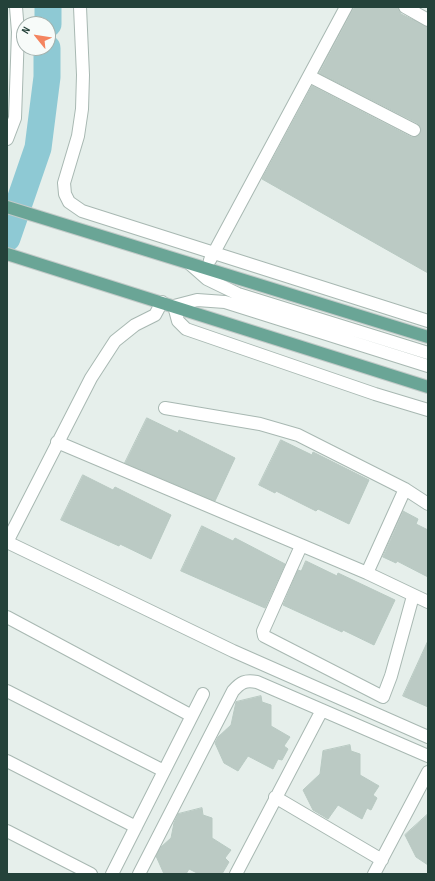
<!DOCTYPE html>
<style>
body{margin:0}
#map{position:relative;width:435px;height:881px;overflow:hidden;background:#e6efeb;font-family:"Sofia Sans Condensed",sans-serif}
canvas{display:block}
.frame{position:absolute;inset:0;border:8px solid #24423a;pointer-events:none}
.north{position:absolute;left:16px;top:16px;width:40px;height:40px;box-sizing:border-box;background:#f7fbf9;border:1px solid #a3b1ad;border-radius:50%;rotate:300deg;font-size:11px;font-weight:700;line-height:16px;text-align:center;color:#24423a}
.north::after{content:'';display:block;margin:auto;width:14px;height:18px;background:#f4845f;clip-path:polygon(50% 0,100% 100%,50% 72%,0 100%)}
</style>
<div id="map">
<canvas width="435" height="881"></canvas>
<div class="frame"></div>
<div class="north">N</div>
</div>
<script>
const ctx = document.querySelector('canvas').getContext('2d');
ctx.lineJoin = 'round';
function strokePath(path, color, width, dash) { ctx.strokeStyle = color; ctx.lineWidth = width; ctx.lineCap = dash ? 'butt' : 'round'; ctx.setLineDash(dash || []); ctx.stroke(path); }
function fill(path, color) { ctx.fillStyle = color; ctx.fill(path, 'evenodd'); }
const river = new Path2D(`
 M48,24V7
 M7,238L38,148L47,77V48`);
const building = new Path2D(`
 M354,7H398L401,14L428,27V273L262,179L312,86L411,137H415L420,134L421,129L417,123L319,73Z
 M147,418L178,433L179,430L235,458L215,501L125,463Z
 M281,440L312,455L313,452L369,480L349,524L318,509L316,511L276,491L275,493L259,485Z
 M83,475L113,490L115,487L171,515L151,559L120,544L119,546L61,520Z
 M403,511L418,519L416,524L428,530V577L397,561L396,563L383,557Z
 M202,526L233,541L235,538L285,564L265,608L181,571Z
 M306,561L337,576L338,573L395,600L374,645L343,630L342,632L283,605L298,570L301,571Z
 M428,641V707L403,696Z
 M261,696L262,702L271,705V726L290,737L284,746L288,749L282,760L278,759L273,769L248,756L238,771L224,763L215,743L218,737L231,725L236,702Z
 M350,745L351,751L360,754V775L379,786L373,795L377,798L371,810L367,808L362,819L338,805L328,819L313,810L303,790L320,774L323,751Z
 M202,808L203,815L212,818V838L231,850L225,858L229,862L222,874H199L189,869L186,874H164L156,856L161,847L171,838L174,823L178,814Z
 M428,814V865L416,857L405,835Z`);
const minor = new Path2D(`
 M80,7L83,75L82,109L78,136L64,183L65,194L69,202L82,211L428,321
 M405,7L428,20
 M309,76L414,130
 M7,139L15,118L18,32L16,7
 M210,260L346,7
 M190,264L207,279L238,294L428,353
 M428,366L225,302L197,300L174,306L178,321L186,329L375,394L428,410
 M165,408L260,424L298,435L405,489L428,504
 M57,442L367,573L428,602
 M7,542L233,651L428,737
 M7,542L91,378L115,341L135,325L155,315L162,302
 M301,546L263,631L264,636L383,697L391,676L413,596
 M367,573L405,489
 M7,617L192,716
 M7,691L164,771
 M7,761L136,827
 M275,797L382,860
 M7,831L91,874
 M112,874L203,694
 M139,874L233,691C241,682 245,680 257,682L428,756
 M236,874L322,710
 M374,874L428,772`);
const major = new Path2D(`
 M7,207L428,337
 M7,254L428,387`);
strokePath(river, '#8ec9d4', 27);
fill(building, '#bbcac4');
strokePath(building, '#b8c9c2', 1);
strokePath(minor, '#a8b8b2', 14);
strokePath(major, '#c2cac8', 14);
strokePath(minor, '#fff', 12);
strokePath(major, '#6aa596', 12);
</script>
